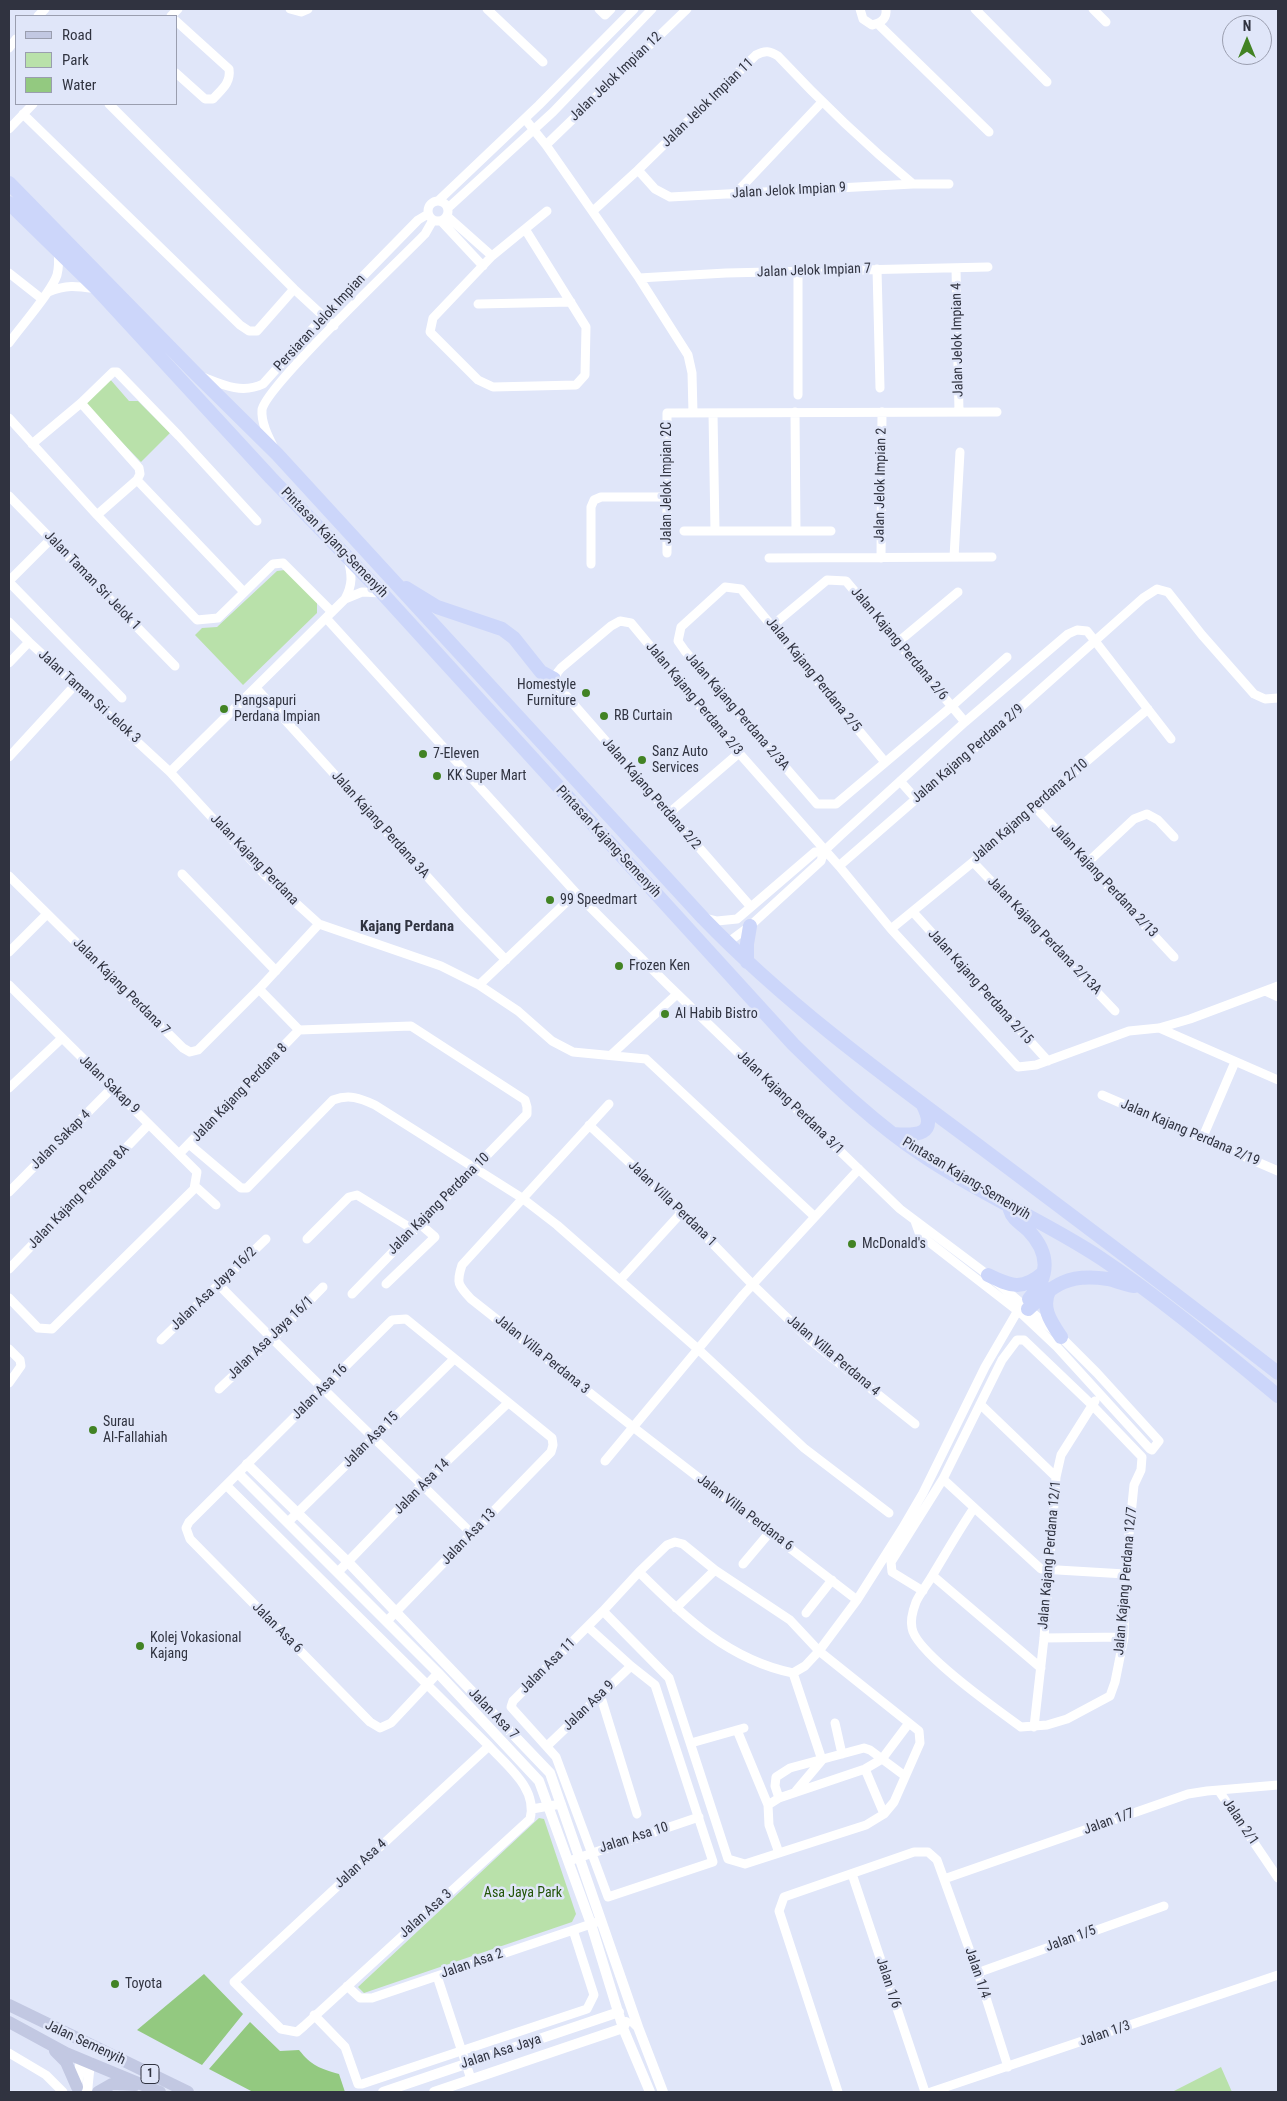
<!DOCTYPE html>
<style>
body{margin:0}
#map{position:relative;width:1287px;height:2101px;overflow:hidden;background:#e0e6f9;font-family:"Roboto Condensed",sans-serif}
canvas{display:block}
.frame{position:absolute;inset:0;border:10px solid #303340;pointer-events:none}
.legend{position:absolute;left:15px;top:15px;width:162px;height:90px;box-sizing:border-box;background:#e0e6f9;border:1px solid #9a9eaf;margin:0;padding:6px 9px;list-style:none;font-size:15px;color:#303340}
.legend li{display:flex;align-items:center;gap:10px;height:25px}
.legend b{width:25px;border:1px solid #9a9eaf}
.north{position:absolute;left:1222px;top:15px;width:50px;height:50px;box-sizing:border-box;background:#e0e6f9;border:1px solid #9a9eaf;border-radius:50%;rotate:0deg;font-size:14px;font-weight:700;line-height:20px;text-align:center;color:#303340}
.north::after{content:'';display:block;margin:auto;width:18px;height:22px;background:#428324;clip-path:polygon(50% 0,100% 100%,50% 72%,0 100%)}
</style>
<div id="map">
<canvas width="1287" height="2101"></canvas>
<div class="frame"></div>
<ul class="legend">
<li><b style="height:6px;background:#c2c8e2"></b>Road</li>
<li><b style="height:14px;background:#b9e1aa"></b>Park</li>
<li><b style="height:14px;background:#93c980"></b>Water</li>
</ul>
<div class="north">N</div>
</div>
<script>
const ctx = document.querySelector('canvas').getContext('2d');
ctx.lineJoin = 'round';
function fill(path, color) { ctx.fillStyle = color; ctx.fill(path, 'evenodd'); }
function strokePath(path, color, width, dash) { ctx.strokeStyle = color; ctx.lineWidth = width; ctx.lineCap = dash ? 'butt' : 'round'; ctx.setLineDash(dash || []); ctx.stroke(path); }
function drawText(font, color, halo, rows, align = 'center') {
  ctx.font = font + ' "Roboto Condensed",sans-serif'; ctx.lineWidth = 5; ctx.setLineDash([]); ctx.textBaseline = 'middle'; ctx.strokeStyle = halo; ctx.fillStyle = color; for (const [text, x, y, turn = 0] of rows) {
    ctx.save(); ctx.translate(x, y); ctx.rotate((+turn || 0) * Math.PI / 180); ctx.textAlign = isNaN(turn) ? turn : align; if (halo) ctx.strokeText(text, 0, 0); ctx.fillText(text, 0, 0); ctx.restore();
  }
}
const green = new Path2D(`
 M109,378L129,401H138L170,433L141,462L84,403Z
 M285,570L317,601V613L243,685L195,635L202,628L217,627L277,571Z
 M539,1818L544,1819L576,1914L572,1922L364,1993L358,1987Z
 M1221,2067L1232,2092H1172Z`);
const water = new Path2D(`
 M204,1974L243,2014L202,2065L137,2030Z
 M250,2022L280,2051L299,2050C312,2066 319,2068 339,2074L345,2092H253L209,2069Z`);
const minor = new Path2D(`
 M290,9L301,12L308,9
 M487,9L543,62
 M599,9L605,15L611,9
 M860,9L863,19L872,25C881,23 887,19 886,9
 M975,9L1047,82
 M1093,9L1106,22
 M38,16L45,9
 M171,16L178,9
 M176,21L229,69C231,83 222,89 213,99H205L176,73
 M878,24L989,132
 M9,48L16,39
 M109,104L294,289L334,326
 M23,114L240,325L249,331H257L294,289
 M525,119L546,145L639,278L688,355L692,373L693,413
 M9,129L33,104
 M546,145L687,9
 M638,170L655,189L670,197L913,184H949
 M734,195L822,102
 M428 211a10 10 0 1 1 20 0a10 10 0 1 1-20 0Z
 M438,201L539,105L634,9
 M448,208L553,112L652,9
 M593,211L638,170L756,55C765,50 770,51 778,56C821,102 865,144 913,184
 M447,216L492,256
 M441,221L483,266
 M525,229L586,327L585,375L576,385L493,387L478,380L430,332L433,318L492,256L547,211
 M956,268L959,412
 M877,269L880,388
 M9,273L42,299
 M639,278L726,273L988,267
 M48,292C67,284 77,286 97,289
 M478,304L571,302
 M9,343C21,326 51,293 57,275C59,267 59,260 58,251
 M203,377C223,385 242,394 263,384L323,317L418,220L428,214
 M798,395V272
 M81,403L139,468L140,474L137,480L244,592
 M795,412L796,531
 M713,413L715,531
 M9,418L97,515L197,620L218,618L273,564L283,563L332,612
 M32,444L81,403L113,372H117L179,436L257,521
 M273,446C268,436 261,422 262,410C265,387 401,259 425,234L433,220
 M9,496L175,666
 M97,515L137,480
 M684,531H831
 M667,553V413L997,412
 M954,557L960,452
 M769,558L992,557
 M881,558L882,412
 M591,564V507L594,500L601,497H667
 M9,581L51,539
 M9,582L122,698
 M345,599L362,592L382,593
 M326,618L576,893L667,984L900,1209L988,1275L1061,1337L1097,1373L1159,1441L1152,1450L1150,1449L1057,1347L1023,1315L920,1235L915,1221
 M9,622L29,642L170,772L265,875L319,924L441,966L479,985L518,1011L552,1041L573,1052L646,1059L814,1216
 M773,625L827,580L846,581L965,722
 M897,643L958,592
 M9,663L29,642
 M256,688L463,916L506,960
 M9,757L76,684
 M885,762L741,589L725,587L681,627L678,641L685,651L817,804H836L951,707L1007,657
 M170,772L345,599C353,584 352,575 348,559
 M900,781L916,799
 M1034,806L1174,957
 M668,814L739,753
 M973,862L1115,1011
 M1087,863L1134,819L1147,814L1158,820L1174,837
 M839,866L977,746L1143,598L1157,589L1168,592L1202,635L1254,694L1265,699L1278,698
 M182,874L276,971
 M9,876L183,1048L190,1052L198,1050L259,989L319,924
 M751,907L555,683L557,673L561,668L611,626L620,621L631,623L739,753L839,866L891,929L1018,1067L1036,1065L1129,1031L1159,1028L1190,1019L1278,986
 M913,912L1048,1061
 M705,918L717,921L737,919L815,852L824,851
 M891,929L973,862L1034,806L1148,709
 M727,943L750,926L821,861L824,851L841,835L965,722L1068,634L1077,630L1087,631L1095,641L1171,739
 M9,952L47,914
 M9,985L197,1172L194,1189L52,1329L38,1328L9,1298
 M479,985L576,893
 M259,989L299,1030
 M1265,991L1278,997
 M1159,1028L1278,1080
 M611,1055L677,994
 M9,1088L61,1039
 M1102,1095L1278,1171
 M609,1104L462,1265C456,1283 458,1285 471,1299L633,1427L857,1600
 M589,1125L678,1208L753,1285L810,1340L915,1424
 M1202,1139L1235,1062
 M189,1144L241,1188H247L333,1100C349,1094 360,1098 375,1105L522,1198L557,1225L699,1350L804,1448L889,1513
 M179,1154L299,1030L411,1026L525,1100L527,1107V1114L352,1294
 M195,1186L216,1205
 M9,1192L112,1088
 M307,1239L349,1197L357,1195L414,1230
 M9,1269L149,1124
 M620,1280L682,1212
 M386,1284L435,1237L420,1224
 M219,1285C302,1370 388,1451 472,1534
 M161,1340L266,1239
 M9,1349L20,1360L21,1366L9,1383
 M219,1389L272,1339L323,1287
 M980,1404L1056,1477
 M605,1461L743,1295L859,1169
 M943,1479L1041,1569L1125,1574
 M227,1486L489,1746C508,1767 538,1789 530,1819L304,2026L297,2032L281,2029L234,1982L489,1746
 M288,1522L454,1359
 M743,1564L770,1532
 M338,1572L422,1485L508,1403
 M639,1572L667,1545L675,1542L683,1544L715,1570L790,1620L819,1651L919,1731L920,1743L894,1802L884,1814L866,1825L745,1864L728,1859L669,1678L603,1611L639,1572C684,1617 729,1660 793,1673L805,1666L819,1651L857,1600L902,1529L923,1493L985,1367L1017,1312L1023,1305
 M933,1576L1041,1668
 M923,1591L892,1572L891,1562L943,1479L1002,1360L1017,1340H1024L1092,1405L1142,1457L1141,1470L1134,1485L1125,1574L1124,1637L1115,1682L1110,1696L1067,1719L1047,1725L1021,1727C999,1711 915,1652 912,1628C910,1620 913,1610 916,1602C920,1593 927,1585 932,1576C946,1553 959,1530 974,1508
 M676,1608L715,1570
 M806,1613L832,1580
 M387,1621L551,1452L553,1445L552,1438L406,1319L392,1320L189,1522L186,1528L190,1539L370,1722L380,1728L391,1723L438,1673
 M588,1627L631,1666L655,1685L713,1862L608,1897L556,1757L511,1707L513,1701L603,1611
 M1044,1638L1124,1637
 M793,1673L822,1760L796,1791
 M600,1694L637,1814
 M835,1723L842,1754
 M1034,1727L1044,1638L1056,1477L1061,1455L1095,1401
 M737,1730L768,1805
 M691,1743L744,1728
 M547,1746L631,1666
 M865,1769L884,1814
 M1219,1791L1278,1878
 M779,1798L775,1786L776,1777L790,1768L864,1748L870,1750L905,1776
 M532,1809L561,1804
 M779,1853L769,1825L768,1805L779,1798L865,1769L882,1759L909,1723
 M569,1861L699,1817
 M852,1874L925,2092
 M944,1879L1188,1794L1207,1791L1278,1785
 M977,1973L1164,1906
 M437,1976L471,2079
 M347,1986L360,1998H372L597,1922
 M314,2015L345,2047L358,2084H362L587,2009L594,1995L573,1930
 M9,2053L46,2075L63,2092
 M838,2092L779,1911L784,1897L914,1852H928L937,1860L980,1979L1008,2067
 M931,2092L1278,1975`);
const tertiary = new Path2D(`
 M247,1464L348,1562L550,1773L638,2027
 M239,1474L438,1673L539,1781L591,1924L623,2028L650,2092
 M634,2023L638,2027L663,2092
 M77,2086L81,2059
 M87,2092L90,2062
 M383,2092L619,2012
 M434,2092L623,2028L626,2022`);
const primary = new Path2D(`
 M9,2005L188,2092
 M9,2022L66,2053L160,2092
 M55,2051L66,2062L77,2087
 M98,2092L112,2084L135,2085`);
const trunk = new Path2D(`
 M9,183L196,374L277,454L703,918C787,1005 886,1077 983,1149C1082,1223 1180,1297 1278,1373
 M9,203L97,289L271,478L382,593L793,1044C834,1084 876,1125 925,1157C981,1195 1045,1221 1102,1259C1163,1300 1221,1349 1278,1396
 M406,588L437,607L502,629L514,638L541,672L554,679
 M747,962V944L750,926
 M893,1134C917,1136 938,1135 923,1105
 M1010,1210C1013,1220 1021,1223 1028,1230C1050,1253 1050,1276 1029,1299
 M988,1275C1011,1286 1022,1291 1043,1273
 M1050,1289C1040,1307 1051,1322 1061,1337
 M1028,1309C1055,1284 1068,1273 1108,1279C1117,1281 1125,1285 1134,1286`);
const markers = [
 [586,693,5,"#428324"],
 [224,709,5,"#428324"],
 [604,716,5,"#428324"],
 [423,754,5,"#428324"],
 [642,760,5,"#428324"],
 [437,776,5,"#428324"],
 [550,900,5,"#428324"],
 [619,966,5,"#428324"],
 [665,1014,5,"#428324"],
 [852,1244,5,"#428324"],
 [93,1430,5,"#428324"],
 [140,1646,5,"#428324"],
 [115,1984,5,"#428324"]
];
const shields = [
 [150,2074,18]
];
const shieldNames = [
 ["1",150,2074]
];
const streetNames = [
 ["Jalan Jelok Impian 12",616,77,-44],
 ["Jalan Jelok Impian 11",708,103,-44],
 ["Jalan Jelok Impian 9",789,191,-3],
 ["Jalan Jelok Impian 7",814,271,-2],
 ["Persiaran Jelok Impian",320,323,-47],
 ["Jalan Jelok Impian 4",958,340,-91],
 ["Jalan Jelok Impian 2C",667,483,-90],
 ["Jalan Jelok Impian 2",881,485,-89],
 ["Pintasan Kajang-Semenyih",334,543,46],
 ["Jalan Taman Sri Jelok 1",92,581,46],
 ["Jalan Kajang Perdana 2/6",899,644,50],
 ["Jalan Kajang Perdana 2/5",813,675,51],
 ["Jalan Taman Sri Jelok 3",89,697,42],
 ["Jalan Kajang Perdana 2/3",694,699,50],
 ["Jalan Kajang Perdana 2/3A",737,712,49],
 ["Jalan Kajang Perdana 2/9",968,754,-41],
 ["Jalan Kajang Perdana 2/2",651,794,49],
 ["Jalan Kajang Perdana 2/10",1030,811,-41],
 ["Jalan Kajang Perdana 3A",380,825,48],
 ["Pintasan Kajang-Semenyih",608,842,47],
 ["Jalan Kajang Perdana",254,860,46],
 ["Jalan Kajang Perdana 2/13",1104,881,47],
 ["Jalan Kajang Perdana 2/13A",1044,936,46],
 ["Jalan Kajang Perdana 7",121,987,45],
 ["Jalan Kajang Perdana 2/15",980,987,48],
 ["Jalan Sakap 9",109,1085,44],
 ["Jalan Kajang Perdana 8",240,1093,-46],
 ["Jalan Kajang Perdana 3/1",790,1103,44],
 ["Jalan Kajang Perdana 2/19",1190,1133,23],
 ["Jalan Sakap 4",61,1140,-45],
 ["Pintasan Kajang-Semenyih",966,1179,31],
 ["Jalan Kajang Perdana 8A",79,1197,-46],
 ["Jalan Kajang Perdana 10",439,1204,-45],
 ["Jalan Villa Perdana 1",672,1204,44],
 ["Jalan Asa Jaya 16/2",214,1289,-44],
 ["Jalan Asa Jaya 16/1",271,1338,-44],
 ["Jalan Villa Perdana 3",542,1355,39],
 ["Jalan Villa Perdana 4",833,1356,40],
 ["Jalan Asa 16",320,1392,-45],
 ["Jalan Asa 15",371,1440,-45],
 ["Jalan Asa 14",422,1487,-45],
 ["Jalan Villa Perdana 6",745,1513,37],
 ["Jalan Asa 13",469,1537,-46],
 ["Jalan Kajang Perdana 12/1",1050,1555,-85],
 ["Jalan Kajang Perdana 12/7",1126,1581,-85],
 ["Jalan Asa 6",277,1628,45],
 ["Jalan Asa 11",548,1666,-45],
 ["Jalan Asa 9",589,1706,-44],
 ["Jalan Asa 7",493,1714,46],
 ["Jalan 1/7",1109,1822,-20],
 ["Jalan 2/1",1240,1822,56],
 ["Jalan Asa 10",634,1838,-18],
 ["Jalan Asa 4",361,1864,-43],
 ["Jalan Asa 3",426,1914,-42],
 ["Jalan 1/5",1071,1939,-20],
 ["Jalan Asa 2",472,1964,-19],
 ["Jalan 1/4",977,1973,71],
 ["Jalan 1/6",888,1983,72],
 ["Jalan 1/3",1105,2034,-19],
 ["Jalan Semenyih",85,2043,25],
 ["Jalan Asa Jaya",501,2052,-18]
];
const poiNames = [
 ["Homestyle",576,685,"right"],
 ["Furniture",576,701,"right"],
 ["Pangsapuri",234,701],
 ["Perdana Impian",234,717],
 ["RB Curtain",614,716],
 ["Sanz Auto",652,752],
 ["Services",652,768],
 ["7-Eleven",433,754],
 ["KK Super Mart",447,776],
 ["99 Speedmart",560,900],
 ["Frozen Ken",629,966],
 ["Al Habib Bistro",675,1014],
 ["McDonald's",862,1244],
 ["Surau",103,1422],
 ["Al-Fallahiah",103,1438],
 ["Kolej Vokasional",150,1638],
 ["Kajang",150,1654],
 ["Toyota",125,1984]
];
const parkNames = [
 ["Asa Jaya Park",523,1893]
];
const neighbourhoodNames = [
 ["Kajang Perdana",407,927]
];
fill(green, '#b9e1aa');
fill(water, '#93c980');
strokePath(minor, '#fff', 9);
strokePath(tertiary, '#fff', 10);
strokePath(primary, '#c2c8e2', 12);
strokePath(trunk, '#ccd6fa', 14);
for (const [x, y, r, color] of markers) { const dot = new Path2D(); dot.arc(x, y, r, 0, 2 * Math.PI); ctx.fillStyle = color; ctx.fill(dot); strokePath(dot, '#e0e6f9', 2); }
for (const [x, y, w] of shields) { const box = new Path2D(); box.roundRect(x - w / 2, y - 9.5, w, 19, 4); ctx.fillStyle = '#e0e6f9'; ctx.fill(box); strokePath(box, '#303340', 1); }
drawText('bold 12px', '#303340', null, shieldNames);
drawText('14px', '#303340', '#e0e6f9', streetNames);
drawText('14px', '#303340', '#e0e6f9', poiNames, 'left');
drawText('14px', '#235408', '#e0e6f9', parkNames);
drawText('bold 15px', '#303340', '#e0e6f9', neighbourhoodNames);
</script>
